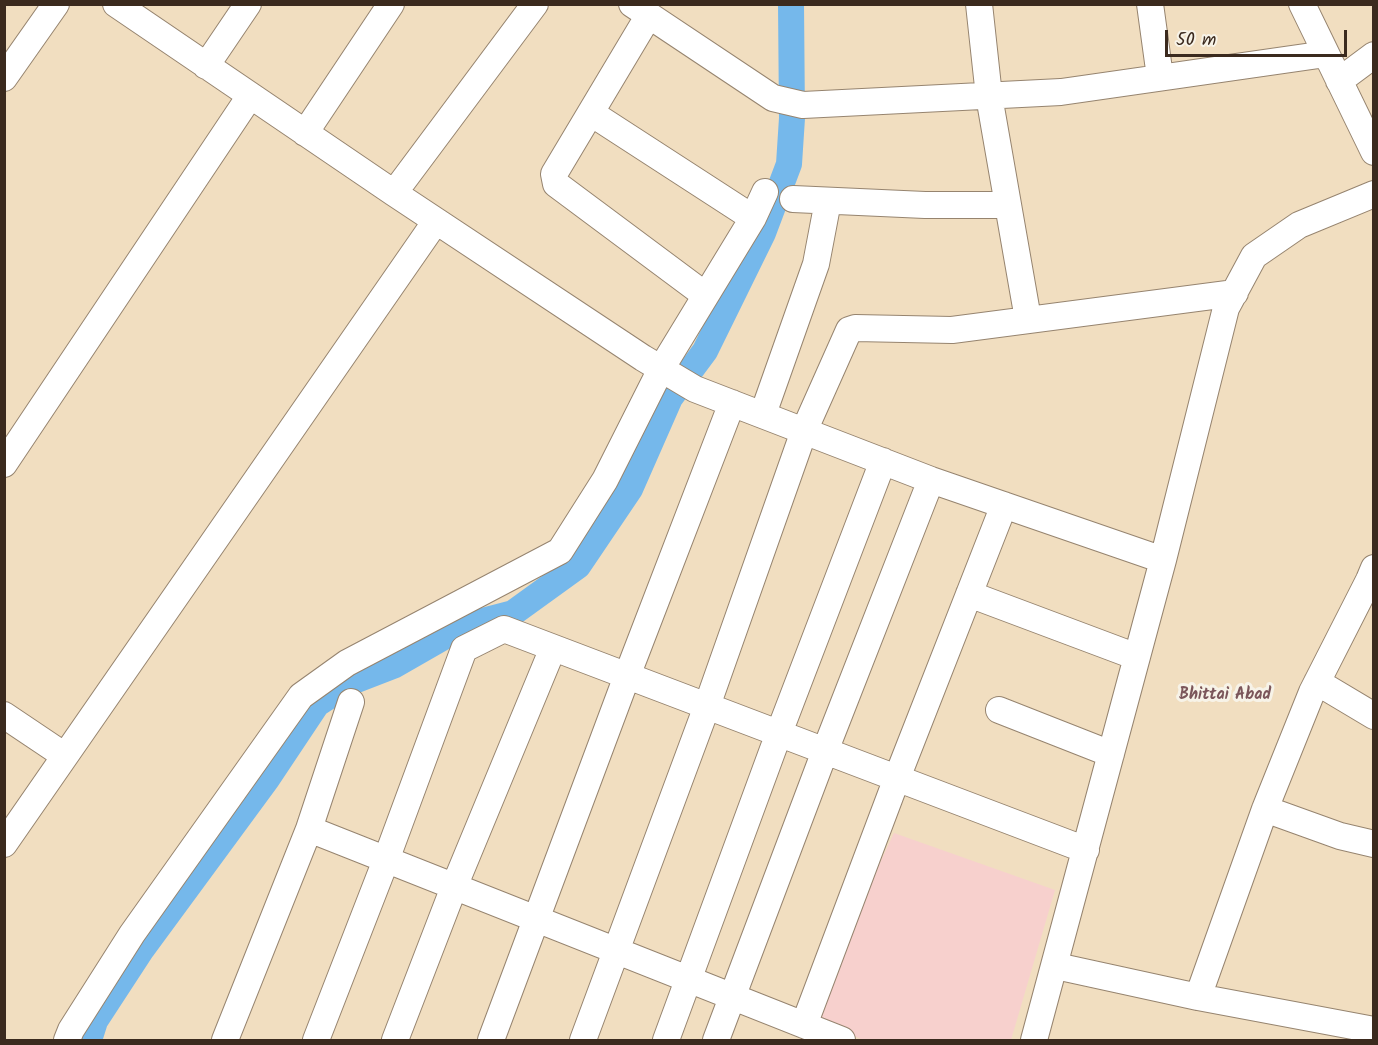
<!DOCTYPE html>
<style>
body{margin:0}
#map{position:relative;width:1378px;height:1045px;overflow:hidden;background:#f1dec0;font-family:Kalam,sans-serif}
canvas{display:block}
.frame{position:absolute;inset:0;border:6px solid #3b2a1e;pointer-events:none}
.scale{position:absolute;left:1165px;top:30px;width:182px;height:27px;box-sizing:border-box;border:3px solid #3b2a1e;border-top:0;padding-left:8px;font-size:18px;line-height:21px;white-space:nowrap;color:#3b2a1e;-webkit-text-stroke:4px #f7f3e8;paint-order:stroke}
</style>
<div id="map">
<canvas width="1378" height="1045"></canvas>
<div class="frame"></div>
<div class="scale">50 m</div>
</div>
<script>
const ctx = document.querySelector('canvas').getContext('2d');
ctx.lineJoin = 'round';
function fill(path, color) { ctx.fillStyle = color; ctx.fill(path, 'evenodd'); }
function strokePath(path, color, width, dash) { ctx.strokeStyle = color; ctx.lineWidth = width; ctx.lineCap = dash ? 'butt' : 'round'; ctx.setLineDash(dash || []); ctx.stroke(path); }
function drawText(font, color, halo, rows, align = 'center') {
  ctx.font = font + ' Kalam,sans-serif'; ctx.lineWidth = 6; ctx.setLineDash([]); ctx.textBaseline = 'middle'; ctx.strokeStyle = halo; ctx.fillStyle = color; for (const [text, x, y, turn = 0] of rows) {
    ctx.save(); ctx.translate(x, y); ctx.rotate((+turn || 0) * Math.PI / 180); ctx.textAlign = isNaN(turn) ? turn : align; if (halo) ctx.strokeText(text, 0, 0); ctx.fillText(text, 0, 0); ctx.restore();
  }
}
const built = new Path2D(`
 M894,833L1055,890L1011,1040H863L808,1015Z`);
const canal = new Path2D(`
 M89,1040L95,1021L142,949L267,779L317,704L351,682L395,665L463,626L513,613L578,566L630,489L670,398L705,351L763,233L789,164L792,118L791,4`);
const minor = new Path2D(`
 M116,4L394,193L643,358L695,389L931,480L1163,560
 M632,4L773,98L803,105L1061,92L1326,54
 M979,4L989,96L1028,319
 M1150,4L1160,77
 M1302,4L1374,152
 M649,15L554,174L556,184L705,295
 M206,66L248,4
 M4,78L56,4
 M1339,81L1374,55
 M591,113L753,218
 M305,133L391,4
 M394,193L535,4
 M793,199L925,205H1007
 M763,414L816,264L828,201
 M4,464L250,96
 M969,594L1137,657
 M1317,682L1374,716
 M999,710L1111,754
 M4,715L65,756
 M1265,809L1340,836L1374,844
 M309,829L842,1040
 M4,844L436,221
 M1056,966L1198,997L1374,1030
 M1198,997L1265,809L1312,692L1369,580L1374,568
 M804,1025L897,778L1004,505
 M67,1040L71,1030L132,934L301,696L347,663L560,551L605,480L661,369L753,218L765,192
 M225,1040L309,829L351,702
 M316,1040L386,860L464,649L504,629L1086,850
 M395,1040L454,887L553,648
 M491,1040L627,676L732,403
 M583,1040L707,706L804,431L849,330L855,328L952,330L1235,293
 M666,1040L779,733L883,461
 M716,1040L825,751L931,480
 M1034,1040L1163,560L1226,308L1254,256L1299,225L1374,194`);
const neighbourhoodNames = [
 ["Bhittai Abad",1225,696]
];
fill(built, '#f7d0cd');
strokePath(canal, '#75b8eb', 26);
strokePath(minor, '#96846f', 28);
strokePath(minor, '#fff', 26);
drawText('bold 16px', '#7b565a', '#f7f3e8', neighbourhoodNames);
</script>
